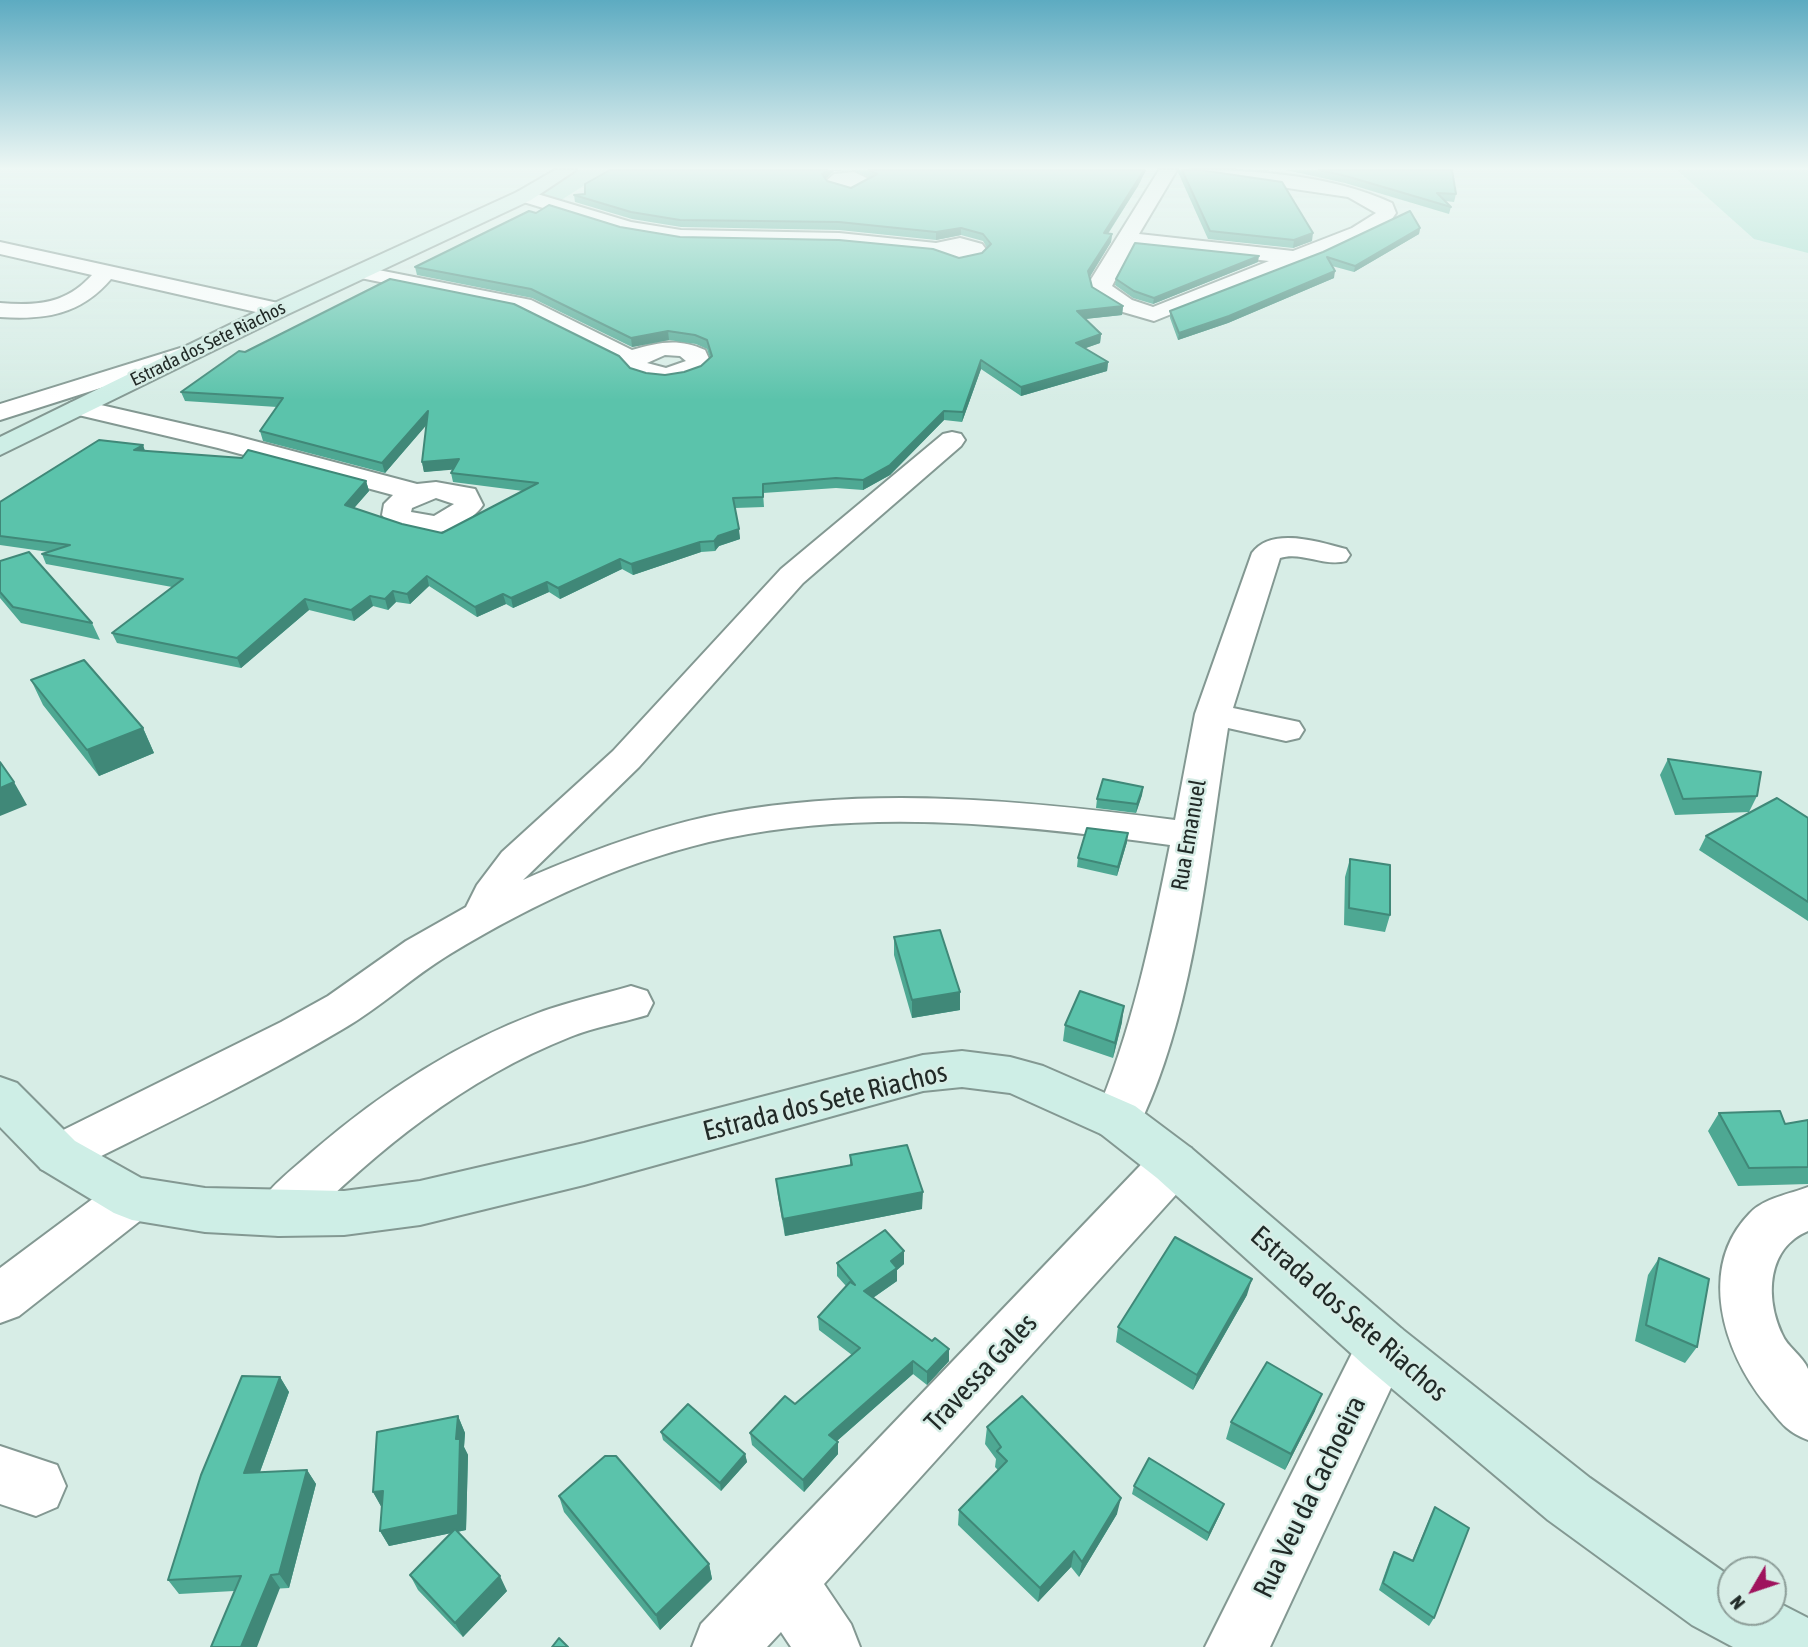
<!DOCTYPE html>
<style>
body{margin:0}
#map{position:relative;width:1808px;height:1647px;overflow:hidden;background:#d7ede6;font-family:"Asap Condensed",sans-serif}
canvas{display:block}
.north{position:absolute;left:1717px;top:1556px;width:70px;height:70px;box-sizing:border-box;background:#d7ede6;border:2px solid #8e9f9a;border-radius:50%;rotate:231deg;font-size:19px;font-weight:700;line-height:28px;text-align:center;color:#212a27}
.north::after{content:'';display:block;margin:auto;width:24px;height:32px;background:#9f135d;clip-path:polygon(50% 0,100% 100%,50% 72%,0 100%)}
</style>
<div id="map">
<canvas width="1808" height="1647"></canvas>
<div class="north">N</div>
</div>
<script>
const ctx = document.querySelector('canvas').getContext('2d');
ctx.lineJoin = 'round';
function fill(path, color) { ctx.fillStyle = color; ctx.fill(path, 'evenodd'); }
function strokePath(path, color, width, dash) { ctx.strokeStyle = color; ctx.lineWidth = width; ctx.lineCap = dash ? 'butt' : 'round'; ctx.setLineDash(dash || []); ctx.stroke(path); }
function drawText(font, color, halo, rows, align = 'center') {
  ctx.font = font + ' "Asap Condensed",sans-serif'; ctx.lineWidth = 5; ctx.setLineDash([]); ctx.textBaseline = 'middle'; ctx.strokeStyle = halo; ctx.fillStyle = color; for (const [text, x, y, turn = 0] of rows) {
    ctx.save(); ctx.translate(x, y); ctx.rotate((+turn || 0) * Math.PI / 180); ctx.textAlign = isNaN(turn) ? turn : align; if (halo) ctx.strokeText(text, 0, 0); ctx.fillText(text, 0, 0); ctx.restore();
  }
}
const green = new Path2D(`
 M576,170H609L558,202L533,194Z
 M1677,170H1808V253L1754,239Z`);
const street = new Path2D(`
 M1159,170H1177L1139,234L1293,251L1352,228L1376,213L1348,197L1200,175L1191,170C1257,170 1331,175 1392,203L1396,213L1387,226L1366,236L1154,321L1116,310L1093,293L1090,281ZM1133,246L1269,261L1153,307L1132,300L1112,286Z
 M854,172L875,182L852,193L828,186L825,182L834,174Z
 M524,190L631,222L681,230L839,233L936,243L960,238L982,244L988,252L981,259L958,264L933,255L839,245L681,242L622,232L517,200L515,196L517,192Z
 M0,242L278,303L289,310L278,317L111,279C80,315 45,320 0,317V303C37,306 66,304 92,275L0,254Z
 M358,266L531,300L632,350C659,342 679,338 705,350L711,363L701,373L684,379L666,382L648,380L632,375L622,363L516,310L351,276L347,272ZM665,355L680,356L686,361L666,368L647,363Z
 M190,345L198,347L202,352L198,357L0,420V404Z
 M79,400L232,435L417,484L436,482L475,489L483,505C463,534 405,548 382,515L384,504L393,495L218,448L70,413L66,408L70,403ZM436,498L454,504L434,516L411,512L412,508Z
 M952,432L961,434L965,440L961,446L803,583L639,767L523,880C589,851 659,825 730,812C878,786 1027,801 1175,820L1195,714L1252,553C1271,526 1320,542 1346,549L1350,555L1346,561C1324,567 1301,551 1280,558L1233,708L1299,722L1304,730L1299,738L1286,741L1228,728C1207,858 1195,1016 1135,1134L1118,1139L1101,1134L1094,1120C1132,1031 1151,940 1170,845C1024,825 873,808 727,838C630,858 534,903 450,954C412,977 381,1007 343,1029C256,1081 165,1124 75,1169L58,1175L41,1169L34,1155L41,1141L281,1022L328,996L406,941L466,907L477,885L502,852L613,751L781,569L943,434Z
 M631,986L647,991L653,1003L647,1015C621,1023 594,1027 570,1037C464,1079 377,1150 297,1230L279,1236L261,1230L254,1214C266,1188 291,1171 312,1152C379,1094 455,1044 538,1013C568,1002 600,995 631,986Z
 M1174,1142L1191,1148L1199,1163L1191,1178L824,1584L851,1624L860,1647H791L781,1632L767,1647H692L701,1624L1157,1148Z
 M132,1176L150,1183L157,1198L150,1213L19,1316L0,1323V1268L114,1183Z
 M1808,1187V1231C1767,1248 1765,1297 1782,1334C1787,1347 1803,1356 1808,1369C1808,1379 1808,1426 1808,1440C1785,1431 1780,1421 1765,1403C1723,1351 1697,1267 1750,1213C1764,1198 1790,1194 1808,1187Z
 M1383,1321L1402,1329L1410,1347L1270,1647H1205L1364,1329Z
 M0,1446L57,1465L66,1486L57,1507L36,1516L0,1504Z`);
const secondary = new Path2D(`
 M555,170H576L531,200L286,315L0,455V437L270,305L517,192Z
 M962,1051L1010,1057L1043,1066L1135,1106L1191,1148L1402,1329L1590,1478L1731,1577V1612H1773V1600L1808,1618V1647H1733L1692,1625L1548,1520L1364,1365L1157,1178L1101,1134L1010,1093L962,1087L923,1091L584,1185L420,1225L344,1235L279,1236L205,1232L132,1220L114,1213L41,1169L0,1127V1077L17,1083L75,1141L141,1178L205,1188L344,1191L420,1181L584,1143L923,1055Z`);
const wall = new Path2D(`
 M610,170H851L834,171L825,179L827,181L851,188L870,178L854,170H1146L1138,186L1108,234H1112L1111,242L1090,276L1092,287L1123,306L1122,315L1084,319L1101,334L1100,343L1085,348L1108,362L1107,371L1021,396L981,369L962,422L944,420L890,475L863,490L836,488L763,493L764,507L735,508L740,539L719,546L715,551L701,552L633,575L622,569L560,599L549,592L513,608L506,604L477,617L429,586L410,604L396,602L388,610L373,606L354,621L309,610L241,668L117,643L112,633L172,587L46,564L42,554L49,552L0,545V502L143,445L145,451L366,481L369,491L354,508L402,524L442,533L523,491L453,482L451,473L453,469L424,472L422,462L426,425L385,473L263,441L260,431L277,407L185,401L181,392L245,352L630,368L646,373L665,375L684,372L701,366L710,358L707,349L696,344L669,340L632,347L532,298L417,275L415,267L620,227L680,237L959,258L982,253L987,248L983,241L961,235L936,240L839,230L681,227L632,219L575,202L574,195L585,194Z
 M1177,170H1200L1312,241L1293,248L1208,239Z
 M1235,170H1269V171Z
 M1286,170H1452L1456,194L1454,202L1445,201L1451,207L1449,214L1345,183Z
 M1420,228L1419,234L1354,272L1332,266L1334,278L1228,323L1178,340L1170,318V311L1323,252Z
 M1258,262L1153,304L1133,298L1115,285L1116,279Z
 M0,561L92,623L100,640L21,623L0,598Z
 M31,680L143,728L154,753L99,776L43,705Z
 M1668,759L1757,796L1749,812L1675,815L1660,775Z
 M1143,787L1142,795L1136,813L1096,808L1097,799Z
 M1808,818V921L1699,850L1706,836Z
 M1127,842L1117,876L1077,867L1078,858Z
 M1350,859L1390,915L1385,932L1344,925L1345,877Z
 M894,937L960,1010L912,1018L894,955Z
 M1122,1022L1113,1058L1063,1041L1065,1025Z
 M1719,1113L1785,1124L1808,1120V1184L1738,1186L1708,1131Z
 M850,1155L922,1209L785,1236L778,1197L776,1179L850,1166Z
 M1659,1258L1697,1347L1685,1363L1635,1341L1648,1275Z
 M837,1263L904,1264L897,1270V1281L873,1298L949,1361L927,1385L913,1374L837,1441L838,1454L804,1492L752,1445L750,1433L795,1404L852,1355L819,1330L818,1317L846,1286L837,1276Z
 M1247,1295L1193,1390L1116,1342L1118,1327Z
 M280,1377L289,1392L260,1472L307,1470L316,1484L289,1588L179,1594L168,1580Z
 M1315,1411L1285,1470L1226,1439L1231,1422Z
 M458,1416L465,1433L464,1447L468,1455L466,1530L457,1532L507,1591L463,1637L418,1590L410,1575L451,1533L389,1546L380,1531L382,1508L373,1492Z
 M987,1427L1117,1514L1079,1577L1071,1567L1038,1602L958,1525L959,1510L998,1470L995,1467L996,1459L985,1444Z
 M661,1432L745,1454L747,1462L721,1491L663,1440Z
 M1134,1486L1221,1512L1207,1541L1132,1494Z
 M559,1496L709,1564L712,1579L660,1630L564,1512Z
 M1435,1507L1434,1618L1429,1626L1379,1590L1390,1559L1394,1552L1412,1561L1431,1515Z`);
const shadedWall = new Path2D(`
 M827,170H851L834,171L822,182V174Z
 M1144,170H1146L1138,186L1103,241L1104,233Z
 M961,228V235L936,240V232Z
 M1420,228L1419,234L1354,272L1355,266Z
 M1313,233L1312,241L1293,248L1294,240Z
 M1112,234L1111,242L1088,280V271Z
 M1259,256L1258,262L1153,304L1154,298Z
 M1335,271L1334,278L1228,323L1178,340L1179,333Z
 M1123,306L1122,315L1076,320L1077,311Z
 M668,331L669,340L632,347L631,338Z
 M1101,334L1100,343L1075,352L1076,343Z
 M981,360V369L962,422L963,412Z
 M1108,362L1107,371L1021,396V387Z
 M428,411L430,421L385,473L382,463Z
 M944,411V420L890,475L863,490V480Z
 M143,445L146,455L134,450Z
 M459,459L461,469L424,472L422,462Z
 M366,481L369,491L348,515L345,505Z
 M739,529L740,539L719,546L715,551L714,541L718,536Z
 M700,542L701,552L633,575L631,564Z
 M620,559L622,569L560,599L558,588Z
 M427,576L429,586L410,604L407,594Z
 M547,582L549,592L513,608L511,598Z
 M393,591L396,602L388,610L385,599Z
 M503,594L506,604L477,617L475,607Z
 M370,596L373,606L354,621L351,610Z
 M305,599L309,610L241,668L237,658Z
 M143,728L154,753L99,776L87,750Z
 M14,782L27,805L0,816V788Z
 M1143,787L1142,795L1136,813L1137,804Z
 M1128,833L1127,842L1117,876L1118,867Z
 M960,992V1010L912,1018V1000Z
 M1124,1006L1122,1022L1113,1058L1115,1043Z
 M923,1192L922,1209L785,1236L783,1219Z
 M904,1251V1264L897,1270V1281L864,1304V1291L891,1261Z
 M1252,1279L1247,1295L1193,1390L1197,1375Z
 M949,1349V1361L927,1385V1372Z
 M913,1361V1374L830,1447L829,1435Z
 M280,1377L289,1392L254,1488L244,1473Z
 M1322,1394L1315,1411L1285,1470L1291,1454Z
 M458,1416L465,1433L464,1447L468,1455L466,1530L389,1546L380,1531L456,1439Z
 M838,1442V1454L804,1492L803,1480Z
 M745,1454L747,1462L721,1491L720,1483Z
 M307,1470L316,1484L289,1588L279,1574Z
 M383,1491L382,1508L373,1492Z
 M1121,1498L1117,1514L1079,1577L1082,1562Z
 M1224,1504L1221,1512L1207,1541L1209,1533Z
 M1074,1551L1071,1567L1038,1602L1040,1588Z
 M709,1564L712,1579L660,1630L656,1615Z
 M271,1575L280,1588L257,1647H241Z
 M500,1576L507,1591L463,1637L455,1623Z`);
const building = new Path2D(`
 M610,170H827L822,174L827,181L851,188L877,174L869,170H1144L1104,233L1112,234L1088,271L1092,287L1123,306L1077,311L1101,334L1076,343L1108,362L1021,387L981,360L963,412L944,411L890,465L863,480L836,478L763,484V497L733,498L739,529L718,536L714,541L700,542L631,564L620,559L558,588L547,582L511,598L503,594L475,607L427,576L407,594L393,591L385,599L370,596L351,610L305,599L237,658L112,633L183,579L42,554L70,545L0,536V502L99,440L143,445L134,450L242,458L248,450L366,481L345,505L402,524L442,533L538,483L451,473L459,459L422,462L428,411L382,463L260,431L283,398L181,392L239,351L245,352L390,279L514,304L619,356L630,368L646,373L665,375L684,372L701,366L712,356L707,340L695,335L668,331L631,338L531,289L415,267L529,211L536,213L549,205L620,227L680,237L839,240L933,249L959,258L982,253L991,244L983,234L961,228L936,232L839,222L680,220L631,212L574,195L585,194V184Z
 M1182,170H1200L1282,182L1313,233L1294,240L1210,231Z
 M1319,170H1452L1456,194L1437,193L1451,207L1346,176Z
 M1410,211L1420,228L1355,266L1327,257L1335,271L1229,316L1179,333L1170,311L1323,252Z
 M1135,243L1259,256L1154,298L1134,291L1116,279Z
 M29,552L92,623L13,607L0,592V561Z
 M84,660L143,728L87,750L31,680Z
 M1668,759L1761,772L1757,796L1683,799Z
 M0,762L14,782L0,788Z
 M1103,779L1143,787L1137,804L1097,799Z
 M1777,798L1808,818V902L1706,836Z
 M1087,828L1128,833L1118,867L1078,858Z
 M1350,859L1390,865V915L1349,908Z
 M940,930L960,992L912,1000L894,937Z
 M1080,991L1124,1006L1115,1043L1065,1025Z
 M1780,1111L1785,1124L1808,1120V1167L1749,1168L1719,1113Z
 M907,1145L923,1192L783,1219L776,1179L852,1165L850,1155Z
 M885,1230L904,1251L891,1261L897,1268L864,1291L932,1341L935,1338L949,1349L927,1372L913,1361L829,1435L838,1442L803,1480L750,1433L785,1396L795,1404L860,1348L818,1317L850,1282L855,1285L837,1263Z
 M1175,1237L1252,1279L1197,1375L1118,1327Z
 M1659,1258L1709,1279L1697,1347L1646,1325Z
 M1267,1362L1322,1394L1291,1454L1231,1422Z
 M242,1376L280,1377L244,1473L307,1470L279,1574L271,1575L241,1647H211L241,1576L168,1580L201,1475Z
 M1022,1396L1121,1498L1082,1562L1074,1551L1040,1588L959,1510L1007,1461L997,1451L1001,1447L987,1427Z
 M688,1404L745,1454L720,1483L661,1432Z
 M458,1416L456,1439H460L458,1515L380,1531L383,1491L373,1492L377,1432Z
 M605,1456H616L709,1564L656,1615L559,1496Z
 M1149,1458L1224,1504L1209,1533L1134,1486Z
 M1435,1507L1469,1528L1434,1618L1383,1583L1394,1552L1413,1561Z
 M455,1529L500,1576L455,1623L410,1575Z
 M559,1638L568,1647H552Z`);
const farStreetnames = [
 ["Estrada dos Sete Riachos",208,344,-26]
];
const streetNames = [
 ["Rua Emanuel",1189,835,-80]
];
const nearStreetnames = [
 ["Estrada dos Sete Riachos",825,1102,-14],
 ["Estrada dos Sete Riachos",1349,1314,41],
 ["Travessa Gales",981,1373,-47],
 ["Rua Veu da Cachoeira",1310,1497,-64]
];
fill(green, '#9fdecd');
strokePath(street, '#839892', 4);
strokePath(secondary, '#839892', 4);
fill(street, '#fff');
fill(secondary, '#ceeee6');
fill(wall, '#4ea893');
fill(shadedWall, '#408878');
fill(building, '#5bc3ab');
strokePath(building, '#408878', 2);
const sky = ctx.createLinearGradient(0, 0, 0, 400);
sky.addColorStop(0, '#5dabc1');
sky.addColorStop(0.42, '#edf7f4');
sky.addColorStop(1, '#edf7f400');
ctx.fillStyle = sky;
ctx.fillRect(0, 0, 1808, 400);
drawText('19px', '#212a27', '#d7ede6', farStreetnames);
drawText('23px', '#212a27', '#d7ede6', streetNames);
drawText('28px', '#212a27', '#d7ede6', nearStreetnames);
</script>
